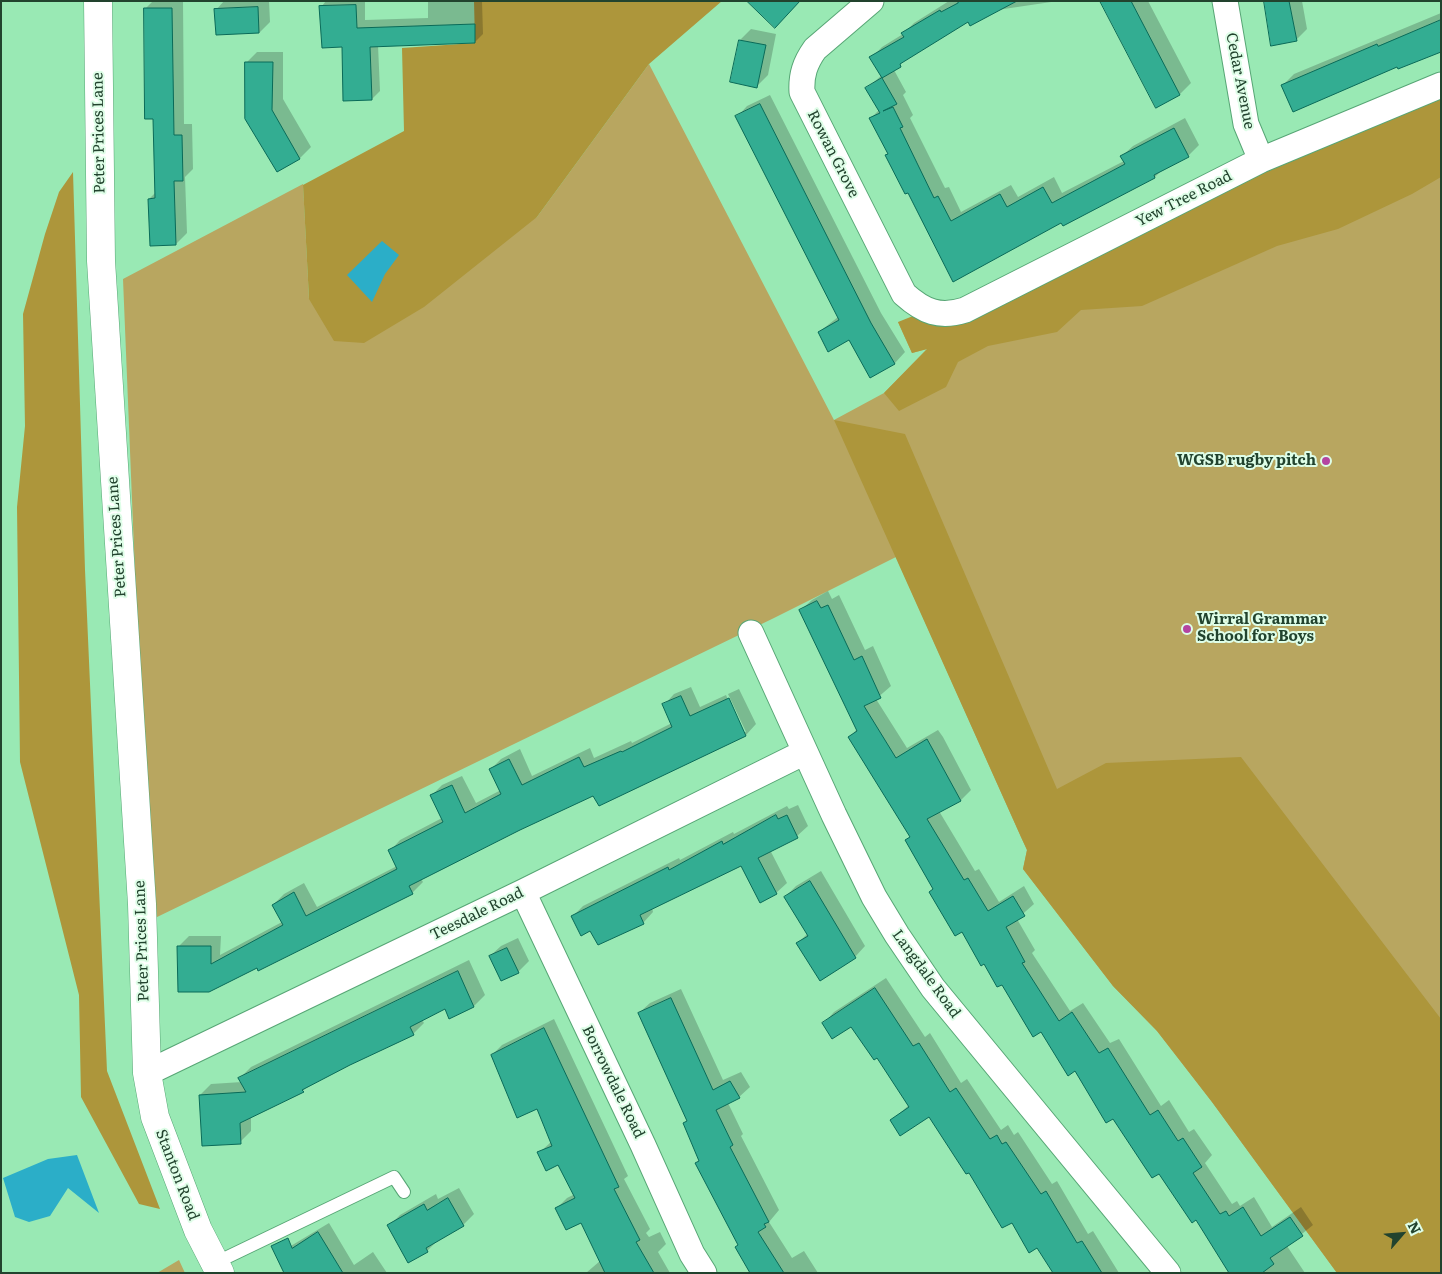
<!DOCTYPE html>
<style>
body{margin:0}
#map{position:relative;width:1442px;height:1274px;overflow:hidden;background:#99e9b4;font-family:Literata,serif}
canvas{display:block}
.frame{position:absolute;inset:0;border:2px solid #22432e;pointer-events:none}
.north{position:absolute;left:1377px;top:1209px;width:50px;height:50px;-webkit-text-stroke:4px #dffee8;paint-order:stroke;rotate:63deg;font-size:14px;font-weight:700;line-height:20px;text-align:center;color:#22432e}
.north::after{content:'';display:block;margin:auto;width:18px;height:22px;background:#22432e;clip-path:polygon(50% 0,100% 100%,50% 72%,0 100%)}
</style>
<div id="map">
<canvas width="1442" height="1274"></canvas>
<div class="frame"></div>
<div class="north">N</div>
</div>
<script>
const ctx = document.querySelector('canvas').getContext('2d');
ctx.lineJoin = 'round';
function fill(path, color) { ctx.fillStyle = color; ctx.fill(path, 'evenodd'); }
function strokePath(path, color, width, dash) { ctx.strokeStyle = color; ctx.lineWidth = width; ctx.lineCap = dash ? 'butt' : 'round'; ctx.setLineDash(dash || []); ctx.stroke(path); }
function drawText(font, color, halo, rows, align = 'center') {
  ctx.font = font + ' Literata,serif'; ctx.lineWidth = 4; ctx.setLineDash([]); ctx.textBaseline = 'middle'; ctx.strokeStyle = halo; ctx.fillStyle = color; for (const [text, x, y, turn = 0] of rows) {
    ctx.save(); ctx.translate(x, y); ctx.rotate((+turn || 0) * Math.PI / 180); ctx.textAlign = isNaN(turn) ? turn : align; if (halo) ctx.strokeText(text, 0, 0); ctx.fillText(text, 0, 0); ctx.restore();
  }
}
const green = new Path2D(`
 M649,64L834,420L884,393L927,349L912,353L898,322L965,323L1441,95V1273H1337L1212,1102L1157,1031L1113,986L1023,869L1027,850L1021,837L896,557L774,618L155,918L136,598L123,279L303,184L309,299L537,217Z
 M179,1260L185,1273H157Z`);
const forest = new Path2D(`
 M474,1H722L649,64L537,217L424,307L364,343L334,341L309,299L303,185L404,131L402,48L475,43Z
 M1441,95V177L1412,194L1338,229L1277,246L1142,306L1081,310L1057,332L988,346L958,362L946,387L899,411L884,393L927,349L912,353L898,322L918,314L965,323L1267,168Z
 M73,172L85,570L107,1071L160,1209L139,1204L81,1097L79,995L20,762L17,507L25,426L23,314L45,234L59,192Z
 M834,420L905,434L1057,789L1106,763L1241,757L1441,1019V1273H1337L1212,1102L1157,1031L1113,986L1023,869L1027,850L1021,837Z`);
const water = new Path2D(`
 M382,241L399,255L385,274L372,302L347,275Z
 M77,1155L99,1213L68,1188L50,1216L29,1222L15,1217L3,1178L48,1159Z`);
const shadow = new Path2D(`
 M153,1H183L184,124H192L193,169L185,177L187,233L176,244L149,199L156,192L155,118L145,9Z
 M224,1H269L270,22L259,33L217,34L216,10Z
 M326,1H365V20L428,18V1H482L483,34L475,42L378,45L380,91L372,99L321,7Z
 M949,1H1058L997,10L968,20L912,54L894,70L906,92L903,95L913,115L910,118L945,188L949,187L961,212L1011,185L1018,197L1054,177L1062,193L1124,161L1122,156L1133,146L1185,118L1199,145L1188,156L1163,169L1155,177L1062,221L953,281L908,191L887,155L889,153L871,118L879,110L867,88L882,75L871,58L882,47L903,34L914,23Z
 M1101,1H1148L1191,83L1180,94Z
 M1265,1H1302L1307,29L1296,40Z
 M1441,13V48L1283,85L1294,74Z
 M751,29L776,34L768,75L757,86L740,40Z
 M257,52H283V99L311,147L300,158L278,171L246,63Z
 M770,95L881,313L905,352L895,363L871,376L850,338L819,332L838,317L737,117L747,106Z
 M828,591L832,599L839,595L865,650L873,646L891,686L876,699L907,748L938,730L943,737L971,790L961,800L939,811L975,871L979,869L999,902L1024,886L1034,904L1017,919L1035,950L1032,953L1070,1011L1083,1003L1110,1043L1119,1039L1161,1106L1169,1100L1189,1132L1194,1129L1212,1155L1205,1163L1232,1204L1237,1201L1240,1206L1254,1197L1272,1227L1301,1207L1313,1225L1287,1246L1305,1273H1232L1197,1219L1076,1069L984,962L934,888L906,840L911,836L850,737L857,729L801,610L812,600Z
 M691,687L700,707L726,695L743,732H746L728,694L739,689L756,724L746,735L599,805L594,794L520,829L421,879L423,882L412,893L258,969L257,967L209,991L179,946L189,936H221L220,955L282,922L273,905L284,894L304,883L317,907L397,866L390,851L400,840L442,818L432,795L442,785L462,776L476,803L501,790L491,769L501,759L520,749L532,776L590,748L594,758L631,741L632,743L672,723L664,705L674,694Z
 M798,805L808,826L797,836L770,850L787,883L776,893L742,864L652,908L653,912L643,923L591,929L572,917L583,906L679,858L680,860L733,832L734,834L787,806L789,809Z
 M821,871L865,946L855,957L798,943L808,933L785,897L796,886Z
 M518,938L529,961L518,972L490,956L501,946Z
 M469,960L485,995L474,1006L450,1017L445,1007L422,1020L424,1023L413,1034L308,1085L303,1091L251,1117V1131L240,1142L200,1095L211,1084L242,1082L240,1078L251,1067Z
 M886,978L925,1037L930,1033L961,1083L967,1079L1001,1130L1008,1125L1014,1135L1018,1132L1052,1184L1057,1181L1088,1234L1093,1231L1119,1273H1054L1037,1247L1012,1221L969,1171L929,1116L892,1120L909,1105L878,1056L852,1025L824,1023L834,1012Z
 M681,989L723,1080L741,1072L750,1087L739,1097L728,1103L743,1134L741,1136L779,1210L769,1222L792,1258L804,1251L818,1273H752L684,1124L688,1120L639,1013L650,1003Z
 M554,1019L628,1176L624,1179L650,1229L646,1233L649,1237L660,1232L666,1244L658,1252L670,1273H586L600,1261L581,1221L557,1208L567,1198L575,1194L559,1164L539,1153L551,1142L537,1108L492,1055L502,1045Z
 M459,1188L474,1214L463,1225L438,1240L427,1251L408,1261L389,1226L400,1215L436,1194L438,1199Z
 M329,1223L354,1265L373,1252L387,1273H289V1247Z`);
const building = new Path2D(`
 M747,1H800L775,28Z
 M957,1H1017L970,26L968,22L900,64L901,67L882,78L869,57L904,37L901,33L940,10L941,12L958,3Z
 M1100,1H1131L1180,95L1156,108Z
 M1264,1H1289L1297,41L1271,46Z
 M356,5L357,28L475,24V43L370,47L372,100L343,101L342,47L322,48L319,6Z
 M258,7L259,33L216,35L214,9Z
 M144,8H172L174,135H182L183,181H174L176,245L150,246L148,199L155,198L153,119H145Z
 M1441,20V52L1398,69L1397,67L1293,112L1281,85L1377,44L1378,46Z
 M739,40L766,45L757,88L730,82Z
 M245,62H273L272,110L300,159L277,172L245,119Z
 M882,78L897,104L883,111L893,107L903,127L900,128L934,198L938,196L951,221L1000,194L1007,207L1043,187L1052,203L1125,164L1120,156L1174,128L1189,157L1154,175L1155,178L1063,226L1061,223L953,282L908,193L905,194L885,155L888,154L869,118L880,113L865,88Z
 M760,104L871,323L895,364L870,378L849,340L828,352L818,332L839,320L735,116Z
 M817,601L821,608L828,605L854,660L862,656L881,698L864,706L896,758L927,739L932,748L961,801L927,819L964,880L968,878L988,911L1013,896L1025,916L1006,927L1025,962L1022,963L1059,1021L1072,1012L1099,1053L1108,1048L1150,1115L1158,1110L1178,1141L1183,1138L1202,1167L1193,1173L1220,1214L1226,1211L1229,1216L1243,1207L1261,1236L1290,1217L1303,1236L1270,1258L1274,1264L1262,1273H1229L1196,1220L1192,1223L1159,1174L1152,1178L1113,1119L1106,1123L1075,1071L1068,1076L1041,1032L1033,1037L1002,985L997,987L984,964L981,966L962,932L955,936L929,892L933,889L905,840L910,837L848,737L857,731L799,610Z
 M681,696L690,716L729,698L746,736L599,806L593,796L520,830L409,886L413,894L258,971L257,968L209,992H178L177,946H211V964L283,925L272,905L294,892L306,916L397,869L388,850L443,822L430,795L452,785L465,813L501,794L489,769L509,759L522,785L579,757L584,767L621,751L622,752L672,727L662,704Z
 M776,815L778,819L787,815L798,838L758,858L777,894L760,903L741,866L640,915L644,924L598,945L590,931L581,936L571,916L668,867L669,870L722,841L723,844Z
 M810,881L856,958L820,981L796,943L808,936L784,897Z
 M507,948L519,973L501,981L489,956Z
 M458,971L474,1007L449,1019L445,1009L410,1027L414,1035L350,1065L302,1090L304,1092L240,1123L241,1144L202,1146L199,1095L246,1092L238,1078Z
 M875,988L913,1046L919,1043L950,1092L956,1088L990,1139L997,1135L1002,1144L1006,1142L1041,1194L1046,1191L1077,1243L1082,1241L1102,1273H1053L1037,1248L1029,1253L1012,1223L1002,1228L969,1173L966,1174L929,1117L900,1136L890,1120L909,1107L877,1058L874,1060L851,1027L832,1039L822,1023Z
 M671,998L713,1090L730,1081L740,1098L716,1110L733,1145L730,1147L769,1222L764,1224L766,1227L758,1232L784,1273H750L735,1247L738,1245L695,1163L699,1161L683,1123L687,1121L638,1013Z
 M544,1028L619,1187L614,1189L640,1240L636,1242L654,1273H605L581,1223L566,1230L555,1208L575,1198L558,1165L546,1171L537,1152L552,1146L537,1109L517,1118L491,1055Z
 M448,1198L464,1226L426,1248L428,1252L408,1263L387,1225L424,1204L427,1210Z
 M318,1232L343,1273H284L271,1246L288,1238L292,1248Z`);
const lane = new Path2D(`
 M215,1263L394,1177L404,1192`);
const street = new Path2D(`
 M871,1L815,49C805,63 801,75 802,92L904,294C924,312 940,318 965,310L1261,160L1441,85
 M1225,1L1246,124L1261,160
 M751,633L834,815L874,897L897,935L933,988L1168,1273
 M523,892L643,1145L692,1254L704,1273
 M147,1073L523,892L805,752`);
const secondary = new Path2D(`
 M98,1L101,261L142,904L147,1073L155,1117L198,1230L220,1273`);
const markers = [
 [1326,461,5,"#b444a1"],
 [1187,629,5,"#b444a1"]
];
const streetNames = [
 ["Cedar Avenue",1240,81,79],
 ["Peter Prices Lane",99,133,-91],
 ["Rowan Grove",833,154,63],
 ["Yew Tree Road",1184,199,-27],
 ["Peter Prices Lane",117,537,-94],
 ["Teesdale Road",477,914,-26],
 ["Peter Prices Lane",142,941,-92],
 ["Langdale Road",926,974,54],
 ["Borrowdale Road",613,1082,64],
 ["Stanton Road",177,1175,69]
];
const poiNames = [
 ["WGSB rugby pitch",1316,461],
 ["Wirral Grammar",1197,620,"left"],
 ["School for Boys",1197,637,"left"]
];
fill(green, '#b8a660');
fill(forest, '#ad963b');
fill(water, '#2baec8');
fill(shadow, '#0003');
fill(building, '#33ad92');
strokePath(building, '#096a58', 1);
strokePath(lane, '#57a675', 14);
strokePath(street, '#57a675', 27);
strokePath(secondary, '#57a675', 29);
strokePath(lane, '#fff', 12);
strokePath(street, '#fff', 25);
strokePath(secondary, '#fff', 28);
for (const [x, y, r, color] of markers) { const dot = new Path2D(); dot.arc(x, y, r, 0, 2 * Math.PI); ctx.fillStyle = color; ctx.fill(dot); strokePath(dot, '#dffee8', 2); }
drawText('15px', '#22432e', '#dffee8', streetNames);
drawText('bold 15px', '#22432e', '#dffee8', poiNames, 'right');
</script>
